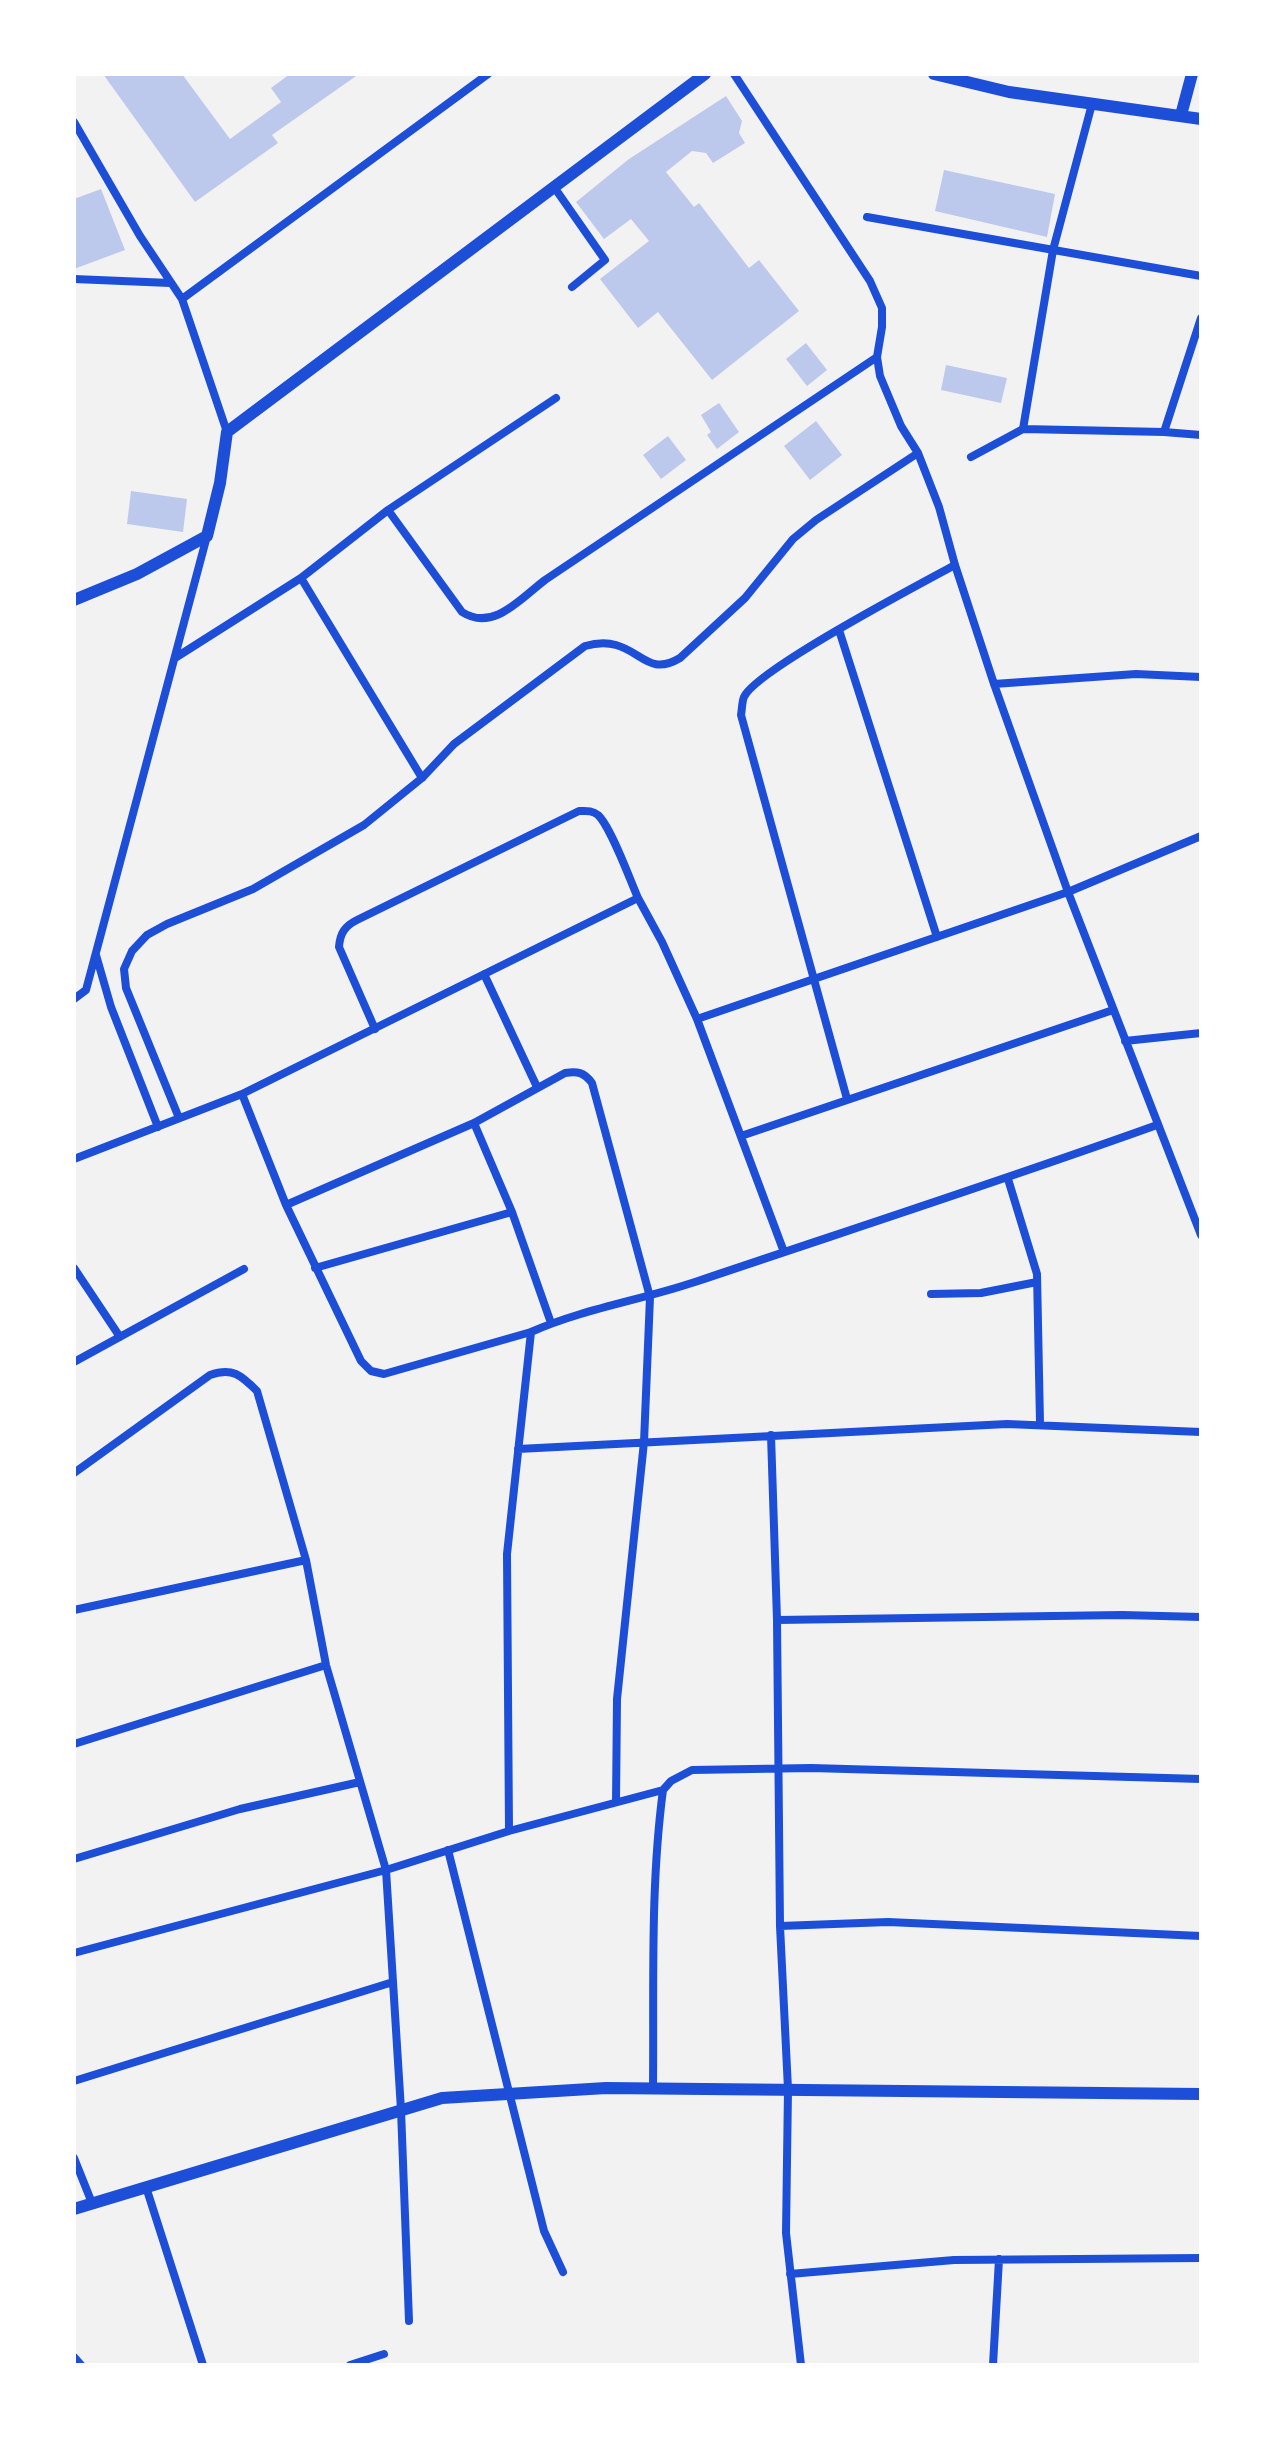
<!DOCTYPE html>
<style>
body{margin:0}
#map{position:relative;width:1275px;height:2439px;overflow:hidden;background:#f2f2f2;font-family:Rubik,sans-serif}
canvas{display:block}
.frame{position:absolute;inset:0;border:76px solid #fff;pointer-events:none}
</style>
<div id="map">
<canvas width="1275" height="2439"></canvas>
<div class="frame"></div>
</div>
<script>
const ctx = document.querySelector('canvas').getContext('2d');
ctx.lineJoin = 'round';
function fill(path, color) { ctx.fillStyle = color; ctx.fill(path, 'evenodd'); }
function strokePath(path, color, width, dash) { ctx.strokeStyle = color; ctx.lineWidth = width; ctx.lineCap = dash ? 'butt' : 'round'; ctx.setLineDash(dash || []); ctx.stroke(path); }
const building = new Path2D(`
 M103,74H182L230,139L281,102L271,88L290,74H359L272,135L278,143L195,202Z
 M726,96L742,121L739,133L745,143L713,163L706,153L692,151L666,172L694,207L699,203L749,268L759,260L799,311L712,380L658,312L638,328L600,279L649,241L631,219L604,239L576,202L629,159Z
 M944,170L1055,194L1047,237L935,211Z
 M101,189L125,250L74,269V199Z
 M806,343L827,370L807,386L786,359Z
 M946,365L1007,378L1001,403L941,390Z
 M719,403L739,432L717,449L707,435L711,432L701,415Z
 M816,421L842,455L810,480L784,446Z
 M668,436L686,460L661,479L643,455Z
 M131,491L187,499L183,532L127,524Z`);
const minor = new Path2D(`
 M734,74L870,281L882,308V327L877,357L880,376L901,426L918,453L939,507L955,565L994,684L1068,892L1201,1235
 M74,122L140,236L182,299L227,432
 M554,187L605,260L572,287
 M867,217L1201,276
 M74,279L170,283
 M182,299L488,74
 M1023,429L1053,250L1092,104
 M1164,432L1201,318
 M971,457L1023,429L1164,432L1201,435
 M388,510L462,612C493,632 520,599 545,580L877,357
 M301,578L422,778
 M839,630L937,937
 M175,658L301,578L388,510L556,398
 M994,684L1136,674L1201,677
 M96,955L111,1007L158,1127
 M484,974L537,1087
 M74,999L86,990L207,536
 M697,1019L784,1252
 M375,1029L339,947C340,933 345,926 357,920L579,811C586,811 592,810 598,815C611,827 630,880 638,898
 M1125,1041L1201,1033
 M242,1094L286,1205L361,1361L371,1371L384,1374L531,1332C583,1309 641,1300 695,1282C849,1230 1004,1180 1157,1125
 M847,1099L741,715C742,710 742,701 744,697C756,670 920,584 955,565
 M179,1118L126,988L124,969L132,951L147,935L167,924L253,889L364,825L422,778L454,744L585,646C596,643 605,642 616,645C642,652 650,676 680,658L745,598L793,539L816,520L918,453
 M474,1123L512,1212L551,1323
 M741,1136L1113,1010
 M74,1159L242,1094L638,898L662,942L697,1019L1068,892L1201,836
 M1008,1179L1037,1274L1040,1423
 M286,1205L474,1123L565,1073C577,1071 584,1072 592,1083L650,1297L644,1442L617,1699L616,1802
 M74,1268L120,1337
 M315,1268L512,1212
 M931,1294L981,1293L1037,1282
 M74,1362L244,1269
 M771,1435L777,1620L780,1926L788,2089L786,2233L801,2365
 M518,1449L1007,1424L1201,1432
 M74,1473L210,1375C232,1367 241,1375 257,1391L306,1560L326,1665L386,1870L401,2110L409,2321
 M74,1610L306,1560
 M777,1620L1122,1615L1201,1617
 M74,1744L326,1665
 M509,1831L663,1790L671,1781L692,1770L811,1768L1201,1779
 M448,1850L544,2231L563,2272
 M74,1859L240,1809L360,1782
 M780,1926L888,1922L1201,1936
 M74,1953L386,1870L509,1831L507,1554L531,1332
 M74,2081L393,1982
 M653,2088C654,1989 650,1888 663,1790
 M74,2158L92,2203
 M146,2187L203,2365
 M790,2274L954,2260L1201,2258
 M74,2357L81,2365
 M350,2365L384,2354
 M993,2365L999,2259`);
const tertiary = new Path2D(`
 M934,74L1009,92L1201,119
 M1181,115L1192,74
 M74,600L137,574L207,536L220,483L227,432L705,74
 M74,2209L442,2098L606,2088L1201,2094`);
fill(building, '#bdc9ec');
strokePath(minor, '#1d4ed8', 8);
strokePath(tertiary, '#1d4ed8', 12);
</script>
